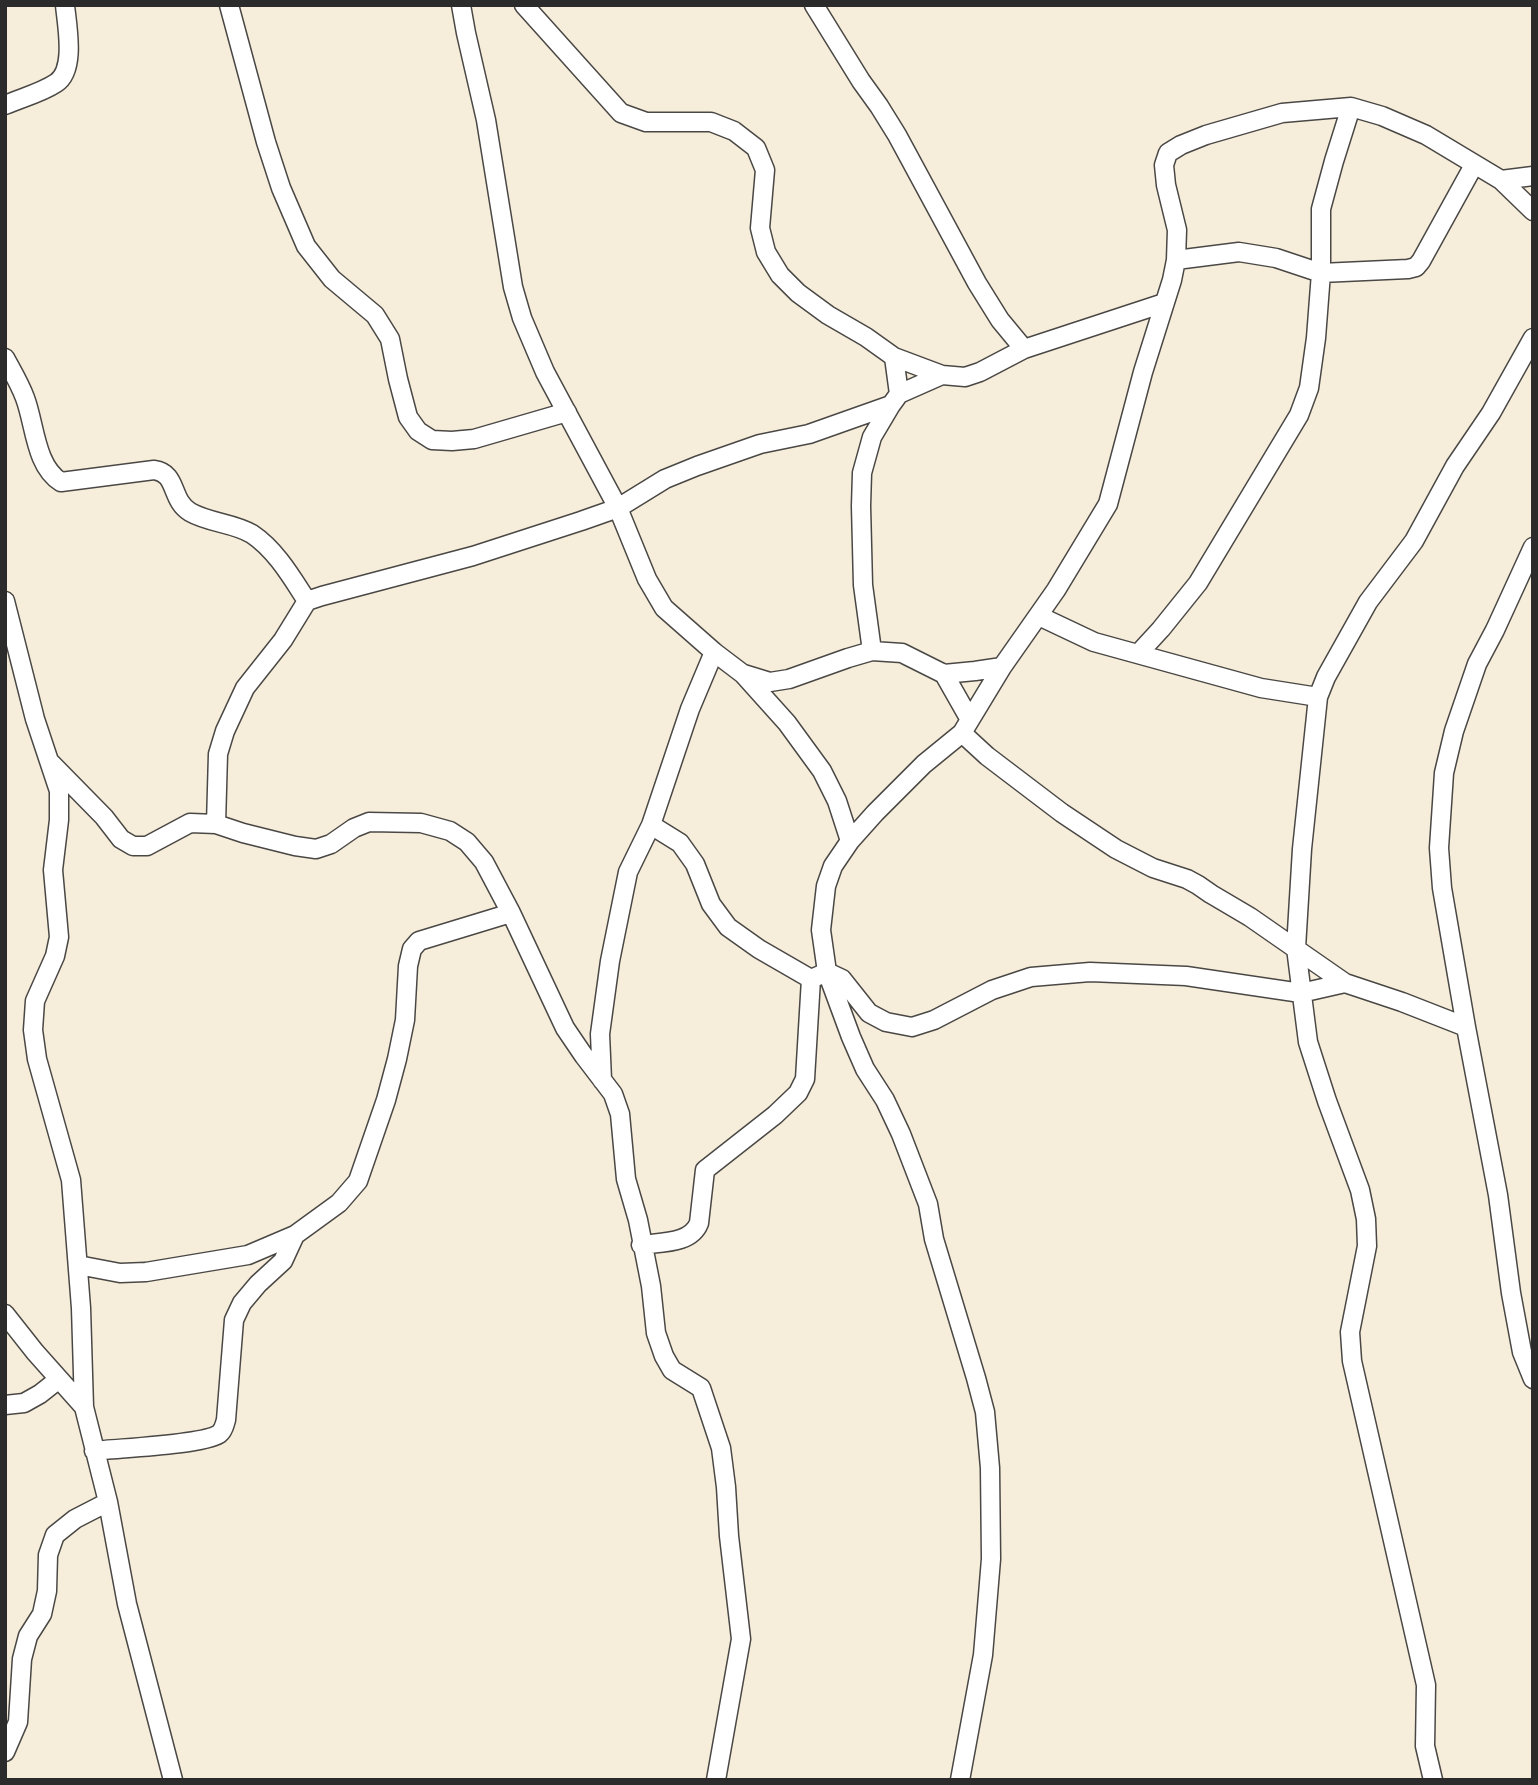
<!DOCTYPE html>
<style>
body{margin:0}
#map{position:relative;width:1538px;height:1785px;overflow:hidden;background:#f7eddb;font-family:Itim,sans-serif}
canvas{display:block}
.frame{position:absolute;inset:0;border:7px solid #2b2b2b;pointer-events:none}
</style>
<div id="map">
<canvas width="1538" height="1785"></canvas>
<div class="frame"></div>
</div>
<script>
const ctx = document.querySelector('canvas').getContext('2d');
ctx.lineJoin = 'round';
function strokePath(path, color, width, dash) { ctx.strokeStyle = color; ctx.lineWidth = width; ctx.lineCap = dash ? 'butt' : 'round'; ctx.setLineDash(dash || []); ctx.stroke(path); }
const street = new Path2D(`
 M229,5L266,142L281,188L306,246L332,279L375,315L390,339L398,379L408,417L418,431L432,440L452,441L474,439L567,412
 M461,5L466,33L486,120L513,287L522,318L545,372L618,508L647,579L664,608L714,652L743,674L787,723L822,771L837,801L850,841
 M524,5L621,113L646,122H711L734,131L756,148L765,170L760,228L766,252L780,275L798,293L828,315L866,337L894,357L942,375L965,377L980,372L1024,349L1164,303
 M814,5L861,81L879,106L897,135L977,283L1000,320L1024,349
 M5,105C21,98 41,93 56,83C76,70 67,26 65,5
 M1501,180L1533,176
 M1176,260L1239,252L1276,258L1321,273L1408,269L1416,267L1421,261L1474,165
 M894,357L899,394
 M5,358C12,371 20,384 25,398C35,424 35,466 61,482L154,470C178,473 170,500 190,512C209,523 234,523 252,534C276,550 292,578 307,601
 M1533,547L1495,630L1477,664L1454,731L1444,773L1439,848L1442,888L1466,1027L1498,1195L1511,1293L1522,1352L1533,1379
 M5,601L35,719L59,791V820L53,870L59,937L55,956L35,1001L33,1030L37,1059L71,1180L81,1308L84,1407L108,1502L127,1604L173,1780
 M1039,616L1094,642L1261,688L1318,697
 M872,651L863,585L861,506L862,473L872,437L891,405L899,394L942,375
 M1138,654L1161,629L1198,583L1299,415L1309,388L1316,338L1321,273V209L1334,161L1351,107
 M744,674L770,682L789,679L848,658L872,651L902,653L944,674L975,671L1002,667
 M944,674L969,718
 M962,733L987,756L1062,813L1116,849L1153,868L1187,879L1198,885L1211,894L1250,917L1345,983L1402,1002L1466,1027
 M51,763L104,817L121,839L133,846H147L190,823L216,824L243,833L295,846L316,849L331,844L354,828L369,822L421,823L450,831L467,842L484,862L511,913L565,1028L584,1056L613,1094L620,1114L626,1179L638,1220L651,1286L656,1333L664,1356L672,1370L701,1388L721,1448L726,1487L729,1536L741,1639L716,1780
 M216,824L218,754L225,731L245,688L283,640L307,601L322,596L473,556L581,521L618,508L665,479L697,466L760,444L809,434L891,405
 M651,825L680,843L695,864L711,904L728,927L759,949L811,979
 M811,979L827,972L842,979L869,1013L886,1022L912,1027L934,1020L992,990L1031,977L1090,972L1186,976L1301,993L1345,983
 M602,1080L600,1034L610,961L628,872L651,825L690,709L714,652
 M641,1245C661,1242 691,1244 699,1223L705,1170L775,1115L798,1093L805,1079L811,979
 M78,1265L120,1273L146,1272L248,1255L295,1235L339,1203L358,1181L386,1100L397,1059L405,1020L408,966L412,949L419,941L511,913
 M5,1314L35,1352L84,1407
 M5,1405L24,1403L40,1394L59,1379
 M94,1451C119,1448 202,1445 219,1434C224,1430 224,1426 226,1420L234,1320L242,1303L258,1284L283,1261L295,1235
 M5,1752L18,1722L22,1659L28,1636L42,1614L47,1591L48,1555L55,1535L75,1519L108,1502
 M960,1780L983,1655L991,1559L990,1468L985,1412L976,1378L934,1239L928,1204L901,1134L885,1100L865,1069L851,1037L827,972L821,930L826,886L833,866L850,841L875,813L924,764L962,733L1002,667L1056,590L1108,504L1143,372L1172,280L1176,260L1177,230L1166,185L1164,165L1168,153L1181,145L1206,135L1282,113L1351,107L1382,116L1426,135L1501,180L1533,211
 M1433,1780L1425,1746L1426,1685L1352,1361L1350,1332L1367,1246L1366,1219L1360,1190L1327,1101L1308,1042L1296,948L1302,849L1318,697L1326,677L1368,602L1414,541L1455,466L1491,413L1533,338`);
strokePath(street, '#4a4845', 21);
strokePath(street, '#fff', 18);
</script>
